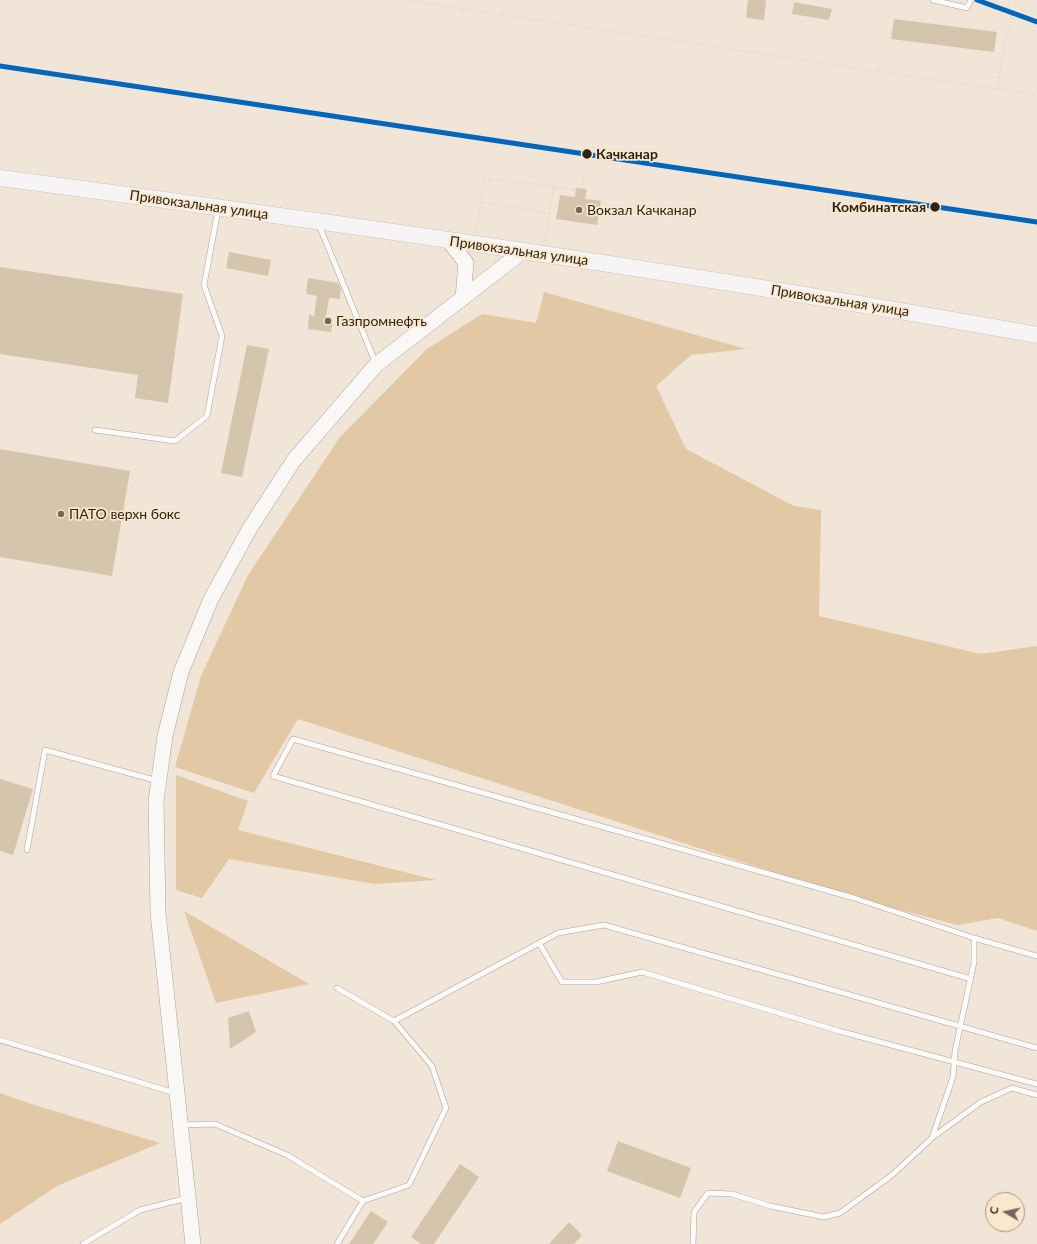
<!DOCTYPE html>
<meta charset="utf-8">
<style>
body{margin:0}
#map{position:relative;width:1037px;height:1244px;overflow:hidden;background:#f0e5d6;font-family:Lato,sans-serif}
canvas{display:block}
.north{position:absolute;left:985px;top:1192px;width:40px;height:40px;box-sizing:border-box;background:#fbe7cb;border:1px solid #a89984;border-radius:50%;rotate:279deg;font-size:11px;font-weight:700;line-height:16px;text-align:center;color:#2c241a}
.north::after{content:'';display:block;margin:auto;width:14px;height:18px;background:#71685c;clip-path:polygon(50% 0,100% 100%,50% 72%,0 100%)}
</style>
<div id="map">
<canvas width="1037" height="1244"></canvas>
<div class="north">С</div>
</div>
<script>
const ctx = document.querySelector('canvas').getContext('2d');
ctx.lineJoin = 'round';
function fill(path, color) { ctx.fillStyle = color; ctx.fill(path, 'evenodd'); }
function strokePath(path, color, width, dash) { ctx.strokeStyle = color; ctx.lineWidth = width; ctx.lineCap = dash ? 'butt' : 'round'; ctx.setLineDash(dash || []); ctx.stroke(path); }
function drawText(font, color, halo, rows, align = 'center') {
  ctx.font = font + ' Lato,sans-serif'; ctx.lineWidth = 3.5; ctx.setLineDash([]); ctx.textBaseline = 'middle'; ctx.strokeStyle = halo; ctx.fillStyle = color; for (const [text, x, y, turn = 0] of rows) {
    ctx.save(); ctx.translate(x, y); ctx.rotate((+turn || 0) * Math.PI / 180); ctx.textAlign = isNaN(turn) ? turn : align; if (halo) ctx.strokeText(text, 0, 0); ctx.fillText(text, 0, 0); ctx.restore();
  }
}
const green = new Path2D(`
 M544,292L746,349L691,355L656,386L686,449L794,506L821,510L819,616L981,654L1037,646V931L998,918L958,925L854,898L298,719L254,793L175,767L201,676L248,575L340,437L427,349L482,314L536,323Z
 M176,775L248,801L238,830L436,880L375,884L229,859L202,898L176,890Z
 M184,911L309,984L216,1003Z
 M0,1093L31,1104L160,1143L57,1186L0,1224Z`);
const building = new Path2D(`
 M748,0H766L764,20L746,18Z
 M794,2L832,9L829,20L792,14Z
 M894,19L997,32L994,52L891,39Z
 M576,188L587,189L585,199L601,201L597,225L556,219L560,195L575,197Z
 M229,252L271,260L268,276L226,268Z
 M0,267L183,294L168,403L135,398L138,375L0,354Z
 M308,278L338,283L341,289L340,299L329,298L326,318L333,319L331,332L308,329L309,315L314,316L317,296L306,294Z
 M247,345L269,349L242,477L221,473Z
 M0,449L130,471L112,576L0,557Z
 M0,779L33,789L13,855L0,851Z
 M249,1011L256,1032L230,1049L228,1018Z
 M618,1141L691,1168L680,1198L607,1171Z
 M460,1164L479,1177L434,1244H421L411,1237Z
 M371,1211L388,1222L373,1244H349Z
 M569,1222L582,1235L574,1244H549Z`);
const path = new Path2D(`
 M404,0L1037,95
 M997,89L1005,42L1017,0
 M481,202L549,213
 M476,231L484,181L487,179L554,187
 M545,241L549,213L554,187L581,191L584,175`);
const lane = new Path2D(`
 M933,0L967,8L971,0
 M319,225L376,364
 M95,430L175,441L207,416L222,336L204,285L218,210
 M27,850L45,750L158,781
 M539,943L562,982H596L642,972L839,1031L1037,1084
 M971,979L273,776L293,739L854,898L974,938L1037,956
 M337,988L394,1021L432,1066L446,1108L409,1185L363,1201
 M394,1021L558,933L604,925L1037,1048
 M0,1040L175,1093
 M181,1125L215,1124L287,1155L363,1201L337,1244
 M933,1137L981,1102L1012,1088L1037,1095
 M83,1244L140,1210L187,1198
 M693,1244L694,1212L708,1193L732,1194L770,1206L824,1217L840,1213L892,1175L932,1138L953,1077L955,1051L974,962V938`);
const secondary = new Path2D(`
 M449,241L466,263L463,298
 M193,1244L158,913L156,801L165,736L181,672L211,599L250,528L294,460L376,365L522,252`);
const primary = new Path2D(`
 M0,178C347,224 693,273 1037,335`);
const rail1 = new Path2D(`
 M977,0L1037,22
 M0,66L1037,222`);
const markers = [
 [587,154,5.5,"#2c241a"],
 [935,207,5.5,"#2c241a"],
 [579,210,4,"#71685c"],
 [328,321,4,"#71685c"],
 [61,514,4,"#71685c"]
];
const stopNames = [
 ["Качканар",596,154],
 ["Комбинатская",926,207,"right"]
];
const streetNames = [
 ["Привокзальная улица",199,205,8],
 ["Привокзальная улица",519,251,8],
 ["Привокзальная улица",840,301,9]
];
const poiNames = [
 ["Вокзал Качканар",587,210],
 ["Газпромнефть",336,321],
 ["ПАТО верхн бокс",69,514]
];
fill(green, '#e2c8a4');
fill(building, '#d5c5ad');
strokePath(lane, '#aca398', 6);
strokePath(secondary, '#aca398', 16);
strokePath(primary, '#cbc5bf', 17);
strokePath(path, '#d9d6d2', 2, [1, 3]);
strokePath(lane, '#fdfbf9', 5);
strokePath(secondary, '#f9f8f7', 15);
strokePath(primary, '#f6f4f5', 16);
strokePath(rail1, '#0065bd', 5);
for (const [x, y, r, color] of markers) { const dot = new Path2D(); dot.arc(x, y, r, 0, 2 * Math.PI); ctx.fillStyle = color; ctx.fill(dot); strokePath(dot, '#fbe7cb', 1.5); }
drawText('bold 14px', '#2c241a', '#fbe7cb', stopNames, 'left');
drawText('14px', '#2c241a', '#fbe7cb', streetNames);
drawText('14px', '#2c241a', '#fbe7cb', poiNames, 'left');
</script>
